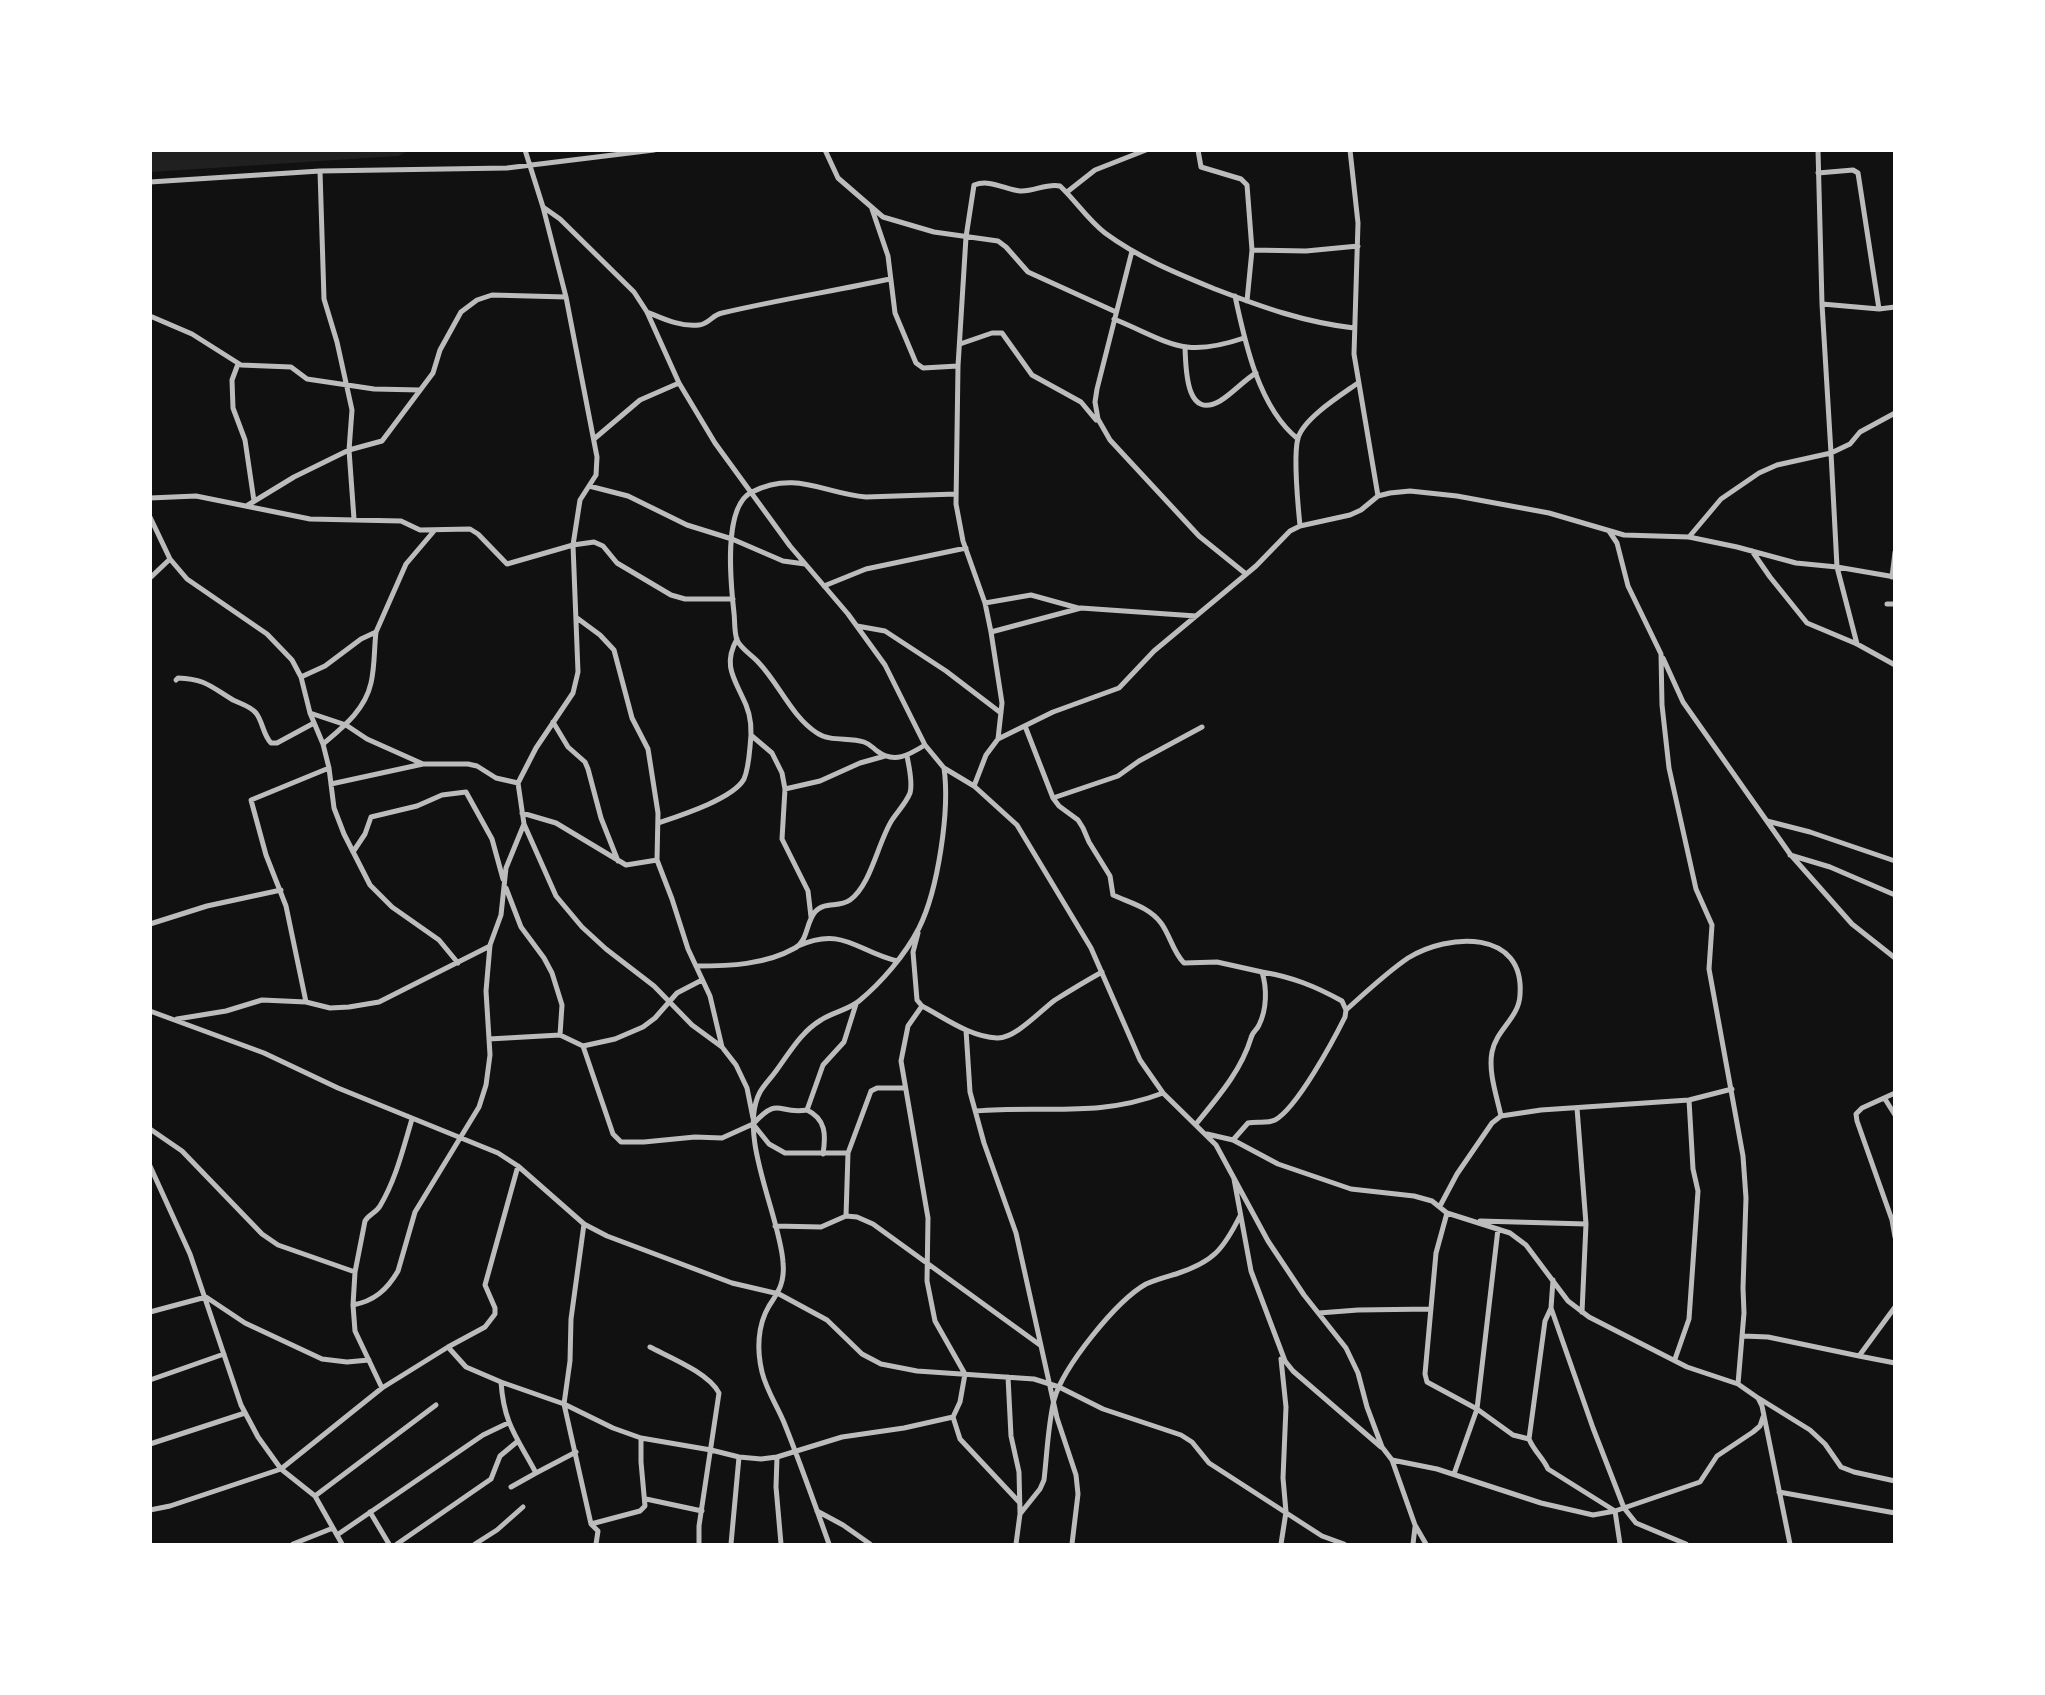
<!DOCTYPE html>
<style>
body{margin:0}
#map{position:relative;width:2045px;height:1695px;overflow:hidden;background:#111;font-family:"DM Sans",sans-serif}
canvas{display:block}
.frame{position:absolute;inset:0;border:152px solid #fff;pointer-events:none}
</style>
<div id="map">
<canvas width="2045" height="1695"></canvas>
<div class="frame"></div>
</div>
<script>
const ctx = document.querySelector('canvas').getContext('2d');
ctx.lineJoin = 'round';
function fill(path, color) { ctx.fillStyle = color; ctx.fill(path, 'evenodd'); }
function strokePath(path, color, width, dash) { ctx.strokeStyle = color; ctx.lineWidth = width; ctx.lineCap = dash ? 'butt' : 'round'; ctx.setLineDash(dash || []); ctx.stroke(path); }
const green = new Path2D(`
 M151,150H408V151L398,156L151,172Z`);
const minor = new Path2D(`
 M525,150L543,207L566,297L597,457L596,475L580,500L573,545L578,672L573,693L536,748L518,783L524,824L556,896L582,927L606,949L654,986L692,1025L722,1047L736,1065L747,1088L753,1118
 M825,150L838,178L883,217L934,232L998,241L1006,247L1028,272L1116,312
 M1198,150L1201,167L1241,179L1247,185L1252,250L1247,301
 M1350,150L1358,223L1354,354L1378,496
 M320,171L324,299L337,342L352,410L349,450L354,519
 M1818,173L1853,170L1858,173L1879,309L1822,304
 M150,182L320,171L507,168L654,150
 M1067,192L1095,170L1146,150
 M543,207L560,219L634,292L647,312L679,383L715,443L790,546L848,614L885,665L925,745L944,768L974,786L1017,825L1091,948L1140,1060L1163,1093L1216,1145L1268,1241L1304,1295L1346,1348L1358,1373L1367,1407L1382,1447L1392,1460L1415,1525L1426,1544
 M872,209L888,256L895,313L916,363L923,368L958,366
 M1252,250L1306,251L1358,246
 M1132,251L1097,389L1095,402L1098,419L1110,440L1199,536L1246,574
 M1235,296C1245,343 1259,408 1298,439
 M1879,309L1895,307
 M647,312C664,319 680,327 699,325C709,324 712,315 722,313C777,300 834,291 890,279
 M150,316L192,334L241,365L291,367L307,379L374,389L420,390
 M1114,319C1170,342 1182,359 1244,338
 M960,344L992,333H1002L1032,375L1081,402L1096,420
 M1185,348C1186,366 1185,421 1220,401C1233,393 1243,381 1256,373
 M238,364L232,380L233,408L245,440L254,501
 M594,439L640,400L679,383
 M589,486L628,496L687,525L732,539L783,561L805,564
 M150,498L196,496L310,519L401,521L420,530L470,529L478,534L507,564L573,545L594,542L603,546L617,563L671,595L685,599H733
 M248,505L294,477L349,450L382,441L433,373L440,350L461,312L477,300L492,295L566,297
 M150,517L170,559L187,579L267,634L292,660L301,677L310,713L323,744L329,768L334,808L344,834L370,885L392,907L439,940L458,963
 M1300,526C1298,506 1293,456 1298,438C1304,418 1341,395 1358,383
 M1609,531L1617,543L1628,586L1661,654L1662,705L1669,768L1696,889L1712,925L1709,969L1743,1156L1746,1198L1743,1288L1744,1313L1738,1384L1758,1398L1762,1406L1790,1544
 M1689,537L1721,499L1759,473L1777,465L1831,453L1822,304L1818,150
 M1752,551L1770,577L1807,623L1857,644L1895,665
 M1892,577L1895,552
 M150,578L170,559
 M824,586L866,569L966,548
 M985,603L1031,595L1078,608
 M1887,604H1895
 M577,618L600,635L614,650L632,718L648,749L658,813L657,860L672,899L688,949L710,996L722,1047
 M857,626L885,631L946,671L1001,713
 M991,632L1081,608L1196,616
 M1857,644L1837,567L1831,453L1850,444L1860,432L1895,413
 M1663,658L1683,702L1790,854L1852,924L1895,958
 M301,677L325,666L361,639L376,632L406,564L434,531
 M176,680L178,678C205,679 210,686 233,700C241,704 250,706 256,713C263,722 263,735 271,743H277L314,723
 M310,713L346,725L367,739L423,764H468L477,766L496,778L518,783
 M553,722L568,747L585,762L588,769L601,818L618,861
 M1025,726L1053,798L1059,806L1078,820L1083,828L1089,842L1110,876L1113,895C1130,903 1149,907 1161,923C1170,935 1173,952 1184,963L1217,962L1262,972C1267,988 1267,1009 1259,1025C1257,1030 1252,1032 1251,1038C1241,1071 1218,1097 1196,1124
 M752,736L772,753L782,773L785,789L782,839L808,891L811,917
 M998,739L1002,703L991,632L985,603L963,541L956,504L958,366L966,237L974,185C990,179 1004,189 1020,191C1034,192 1046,183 1060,186C1076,201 1088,220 1105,233C1139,258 1176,273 1215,289C1262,307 1303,322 1354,328
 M323,744C343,727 365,710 371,683C375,666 374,648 376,632
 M925,745C909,755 894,764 877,751C872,747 870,744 864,742C849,737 830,742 817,733C792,717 779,684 759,663C753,656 741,649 737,640C734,632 735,621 734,613C731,586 722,506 752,492C796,470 825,494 866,497L956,494
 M331,784L423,764
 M974,786L986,755L998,739L1053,712L1119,688L1154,651L1256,566L1290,531L1300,526L1350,515L1361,510L1378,496L1390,493L1410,491L1457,496L1549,513L1624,535L1689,537L1737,547L1796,563L1837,567L1895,577
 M785,789L820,781L860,763L885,756
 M1053,798L1118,776L1139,761L1202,727
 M522,813L556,823L626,865L657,860
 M1767,821L1810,832L1895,861
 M658,823C679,816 733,799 744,779C748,770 749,758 750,747C752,732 752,719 746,705C735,679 722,666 737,639
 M353,852L365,834L371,817L417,806L442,795L466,792L492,839L503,879
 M1790,855L1830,867L1895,895
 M506,888L521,927L544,958L552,973L562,1005L560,1035
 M150,924L207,906L281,890
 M918,933L913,952L917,1000L922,1006C945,1018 970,1037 997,1038C1015,1039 1040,1011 1055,1000C1071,990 1086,981 1102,972
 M798,946C843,926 856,951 897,961
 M696,966C729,966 765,965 795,948C808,941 806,922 815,912C824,901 839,908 850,900C871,885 878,842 892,820C898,811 906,803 910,793C913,782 909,767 907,756
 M306,1002L286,906L266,855L251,800L329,768
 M1346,1010C1365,993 1386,973 1408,958C1448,933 1525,929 1520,995C1519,1018 1496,1030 1492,1052C1488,1072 1497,1097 1501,1116
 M150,1011L264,1053L338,1088L498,1153L518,1166L584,1224L607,1236L732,1283L779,1294L827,1320L862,1354L881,1364L917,1371L1034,1379L1059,1387L1103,1409L1181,1435L1192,1442L1209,1463L1322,1536L1344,1544
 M177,1019L226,1011L262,1000L306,1002L330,1008L349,1007L379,1002L490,946
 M966,1030L970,1092L984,1143L1016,1233L1057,1418L1076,1475L1078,1494L1072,1544
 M489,1039L560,1035L583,1046L615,1039L643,1027L655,1018L677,993L702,980
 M583,1046L613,1134L621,1142H644L695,1137L722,1138L753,1124
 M1895,1093L1862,1108L1856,1114L1857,1121L1892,1220L1895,1237
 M1885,1099L1895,1115
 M1577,1108L1586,1224L1582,1312
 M807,1110C826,1119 826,1135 823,1154
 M976,1111C1043,1105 1098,1118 1163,1093
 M150,1129L182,1151L262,1234L278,1245L355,1272L353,1305L355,1331L382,1388
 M1207,1134L1233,1140L1278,1164L1351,1189L1414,1196L1432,1201L1447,1213L1510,1233L1526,1245L1568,1301L1589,1317L1687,1367L1738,1384
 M1233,1140L1248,1123C1257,1121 1267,1124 1275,1120C1297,1108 1333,1041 1345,1017L1346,1010L1342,1001C1315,986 1292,977 1262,972
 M848,1153H785L769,1144L753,1124C780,1095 777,1115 807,1110L823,1065L844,1042L856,1004
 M150,1166L190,1254L241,1405L258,1437L281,1469L315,1496L342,1544
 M1234,1179L1251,1271L1285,1361L1293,1371L1381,1447
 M1440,1206L1457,1174L1492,1123L1501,1116L1541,1110L1689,1100
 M1447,1213L1436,1253L1425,1374L1427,1382L1477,1409L1513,1435L1529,1439L1545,1321L1551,1308
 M846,1216L848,1153L871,1091L877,1088H904
 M1480,1221L1586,1224
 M584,1224L571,1319L570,1361L564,1404L591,1524
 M775,1226L821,1227L846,1216L857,1217L873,1224L1040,1345
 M355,1272L365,1221C369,1214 376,1213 380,1206C396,1179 403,1149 412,1119
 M1553,1280L1551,1308L1593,1428L1624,1508L1636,1523L1686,1544
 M353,1305C374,1301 387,1290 398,1271L415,1212L479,1107L486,1085L490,1055L486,991L490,945L501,915L506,868L524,824
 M150,1312L206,1297L245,1323L322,1359L347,1362L369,1360
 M1319,1313L1358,1310L1431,1309
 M1743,1336L1768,1337L1859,1356L1895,1307
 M448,1347L485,1327L495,1314V1308L485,1285L518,1166
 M650,1347C669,1357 709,1373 719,1393L699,1526V1544
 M1859,1356L1895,1363
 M1675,1359L1689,1319L1698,1191L1693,1169L1689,1100L1732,1089
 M1008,1377L1011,1436L1019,1472L1020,1513
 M150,1380L224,1354
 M501,1382C504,1425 517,1437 536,1473L576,1452
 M1760,1399L1810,1430L1825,1444L1841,1467L1854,1472L1895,1481
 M953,1417L960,1439L1020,1503
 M1529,1439C1534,1451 1543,1458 1548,1469L1615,1511L1620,1544
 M150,1444L245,1413
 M777,1457L776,1487L781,1544
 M1392,1460L1437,1469L1541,1503L1593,1515L1615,1511L1700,1482L1717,1456L1753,1432L1760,1426L1763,1417
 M1454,1474L1477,1409L1498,1229
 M511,1487L536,1473
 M1779,1492L1895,1513
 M315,1496L436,1405
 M646,1499L702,1511
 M150,1510L170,1506L281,1469L382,1388L448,1347L466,1367L501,1382L564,1404L613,1428L641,1438L711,1450L739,1457L761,1459L777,1457L842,1437L904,1428L953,1417L960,1402L965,1374L935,1321L927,1281L928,1218L901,1061L908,1026L922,1006
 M817,1511L843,1525L870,1544
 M370,1512L389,1544
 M337,1535L483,1435L508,1423
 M293,1544L333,1528
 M397,1544L491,1479L500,1456L518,1441
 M475,1544L497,1530L523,1507
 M596,1544L598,1531L591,1524L640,1511L645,1506L641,1462V1438
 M731,1544L739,1457
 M829,1544C815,1505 801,1465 785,1425C778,1407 767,1392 762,1372C757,1351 757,1326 769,1306C779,1291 785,1282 783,1262C780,1216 737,1135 760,1092C764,1085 771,1078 776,1071C790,1052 801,1032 821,1020C833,1012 848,1010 859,1001C882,982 905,955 919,928C938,890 950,810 944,768
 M1016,1544L1020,1514L1040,1489L1044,1480C1047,1454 1048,1425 1054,1400C1063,1367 1116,1301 1146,1284C1155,1280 1166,1277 1176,1274C1213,1262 1223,1250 1240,1216
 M1281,1544L1286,1512L1283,1478L1286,1407L1281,1359
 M1413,1544L1415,1527`);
fill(green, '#202020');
strokePath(minor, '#bcbcbc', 5);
</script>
